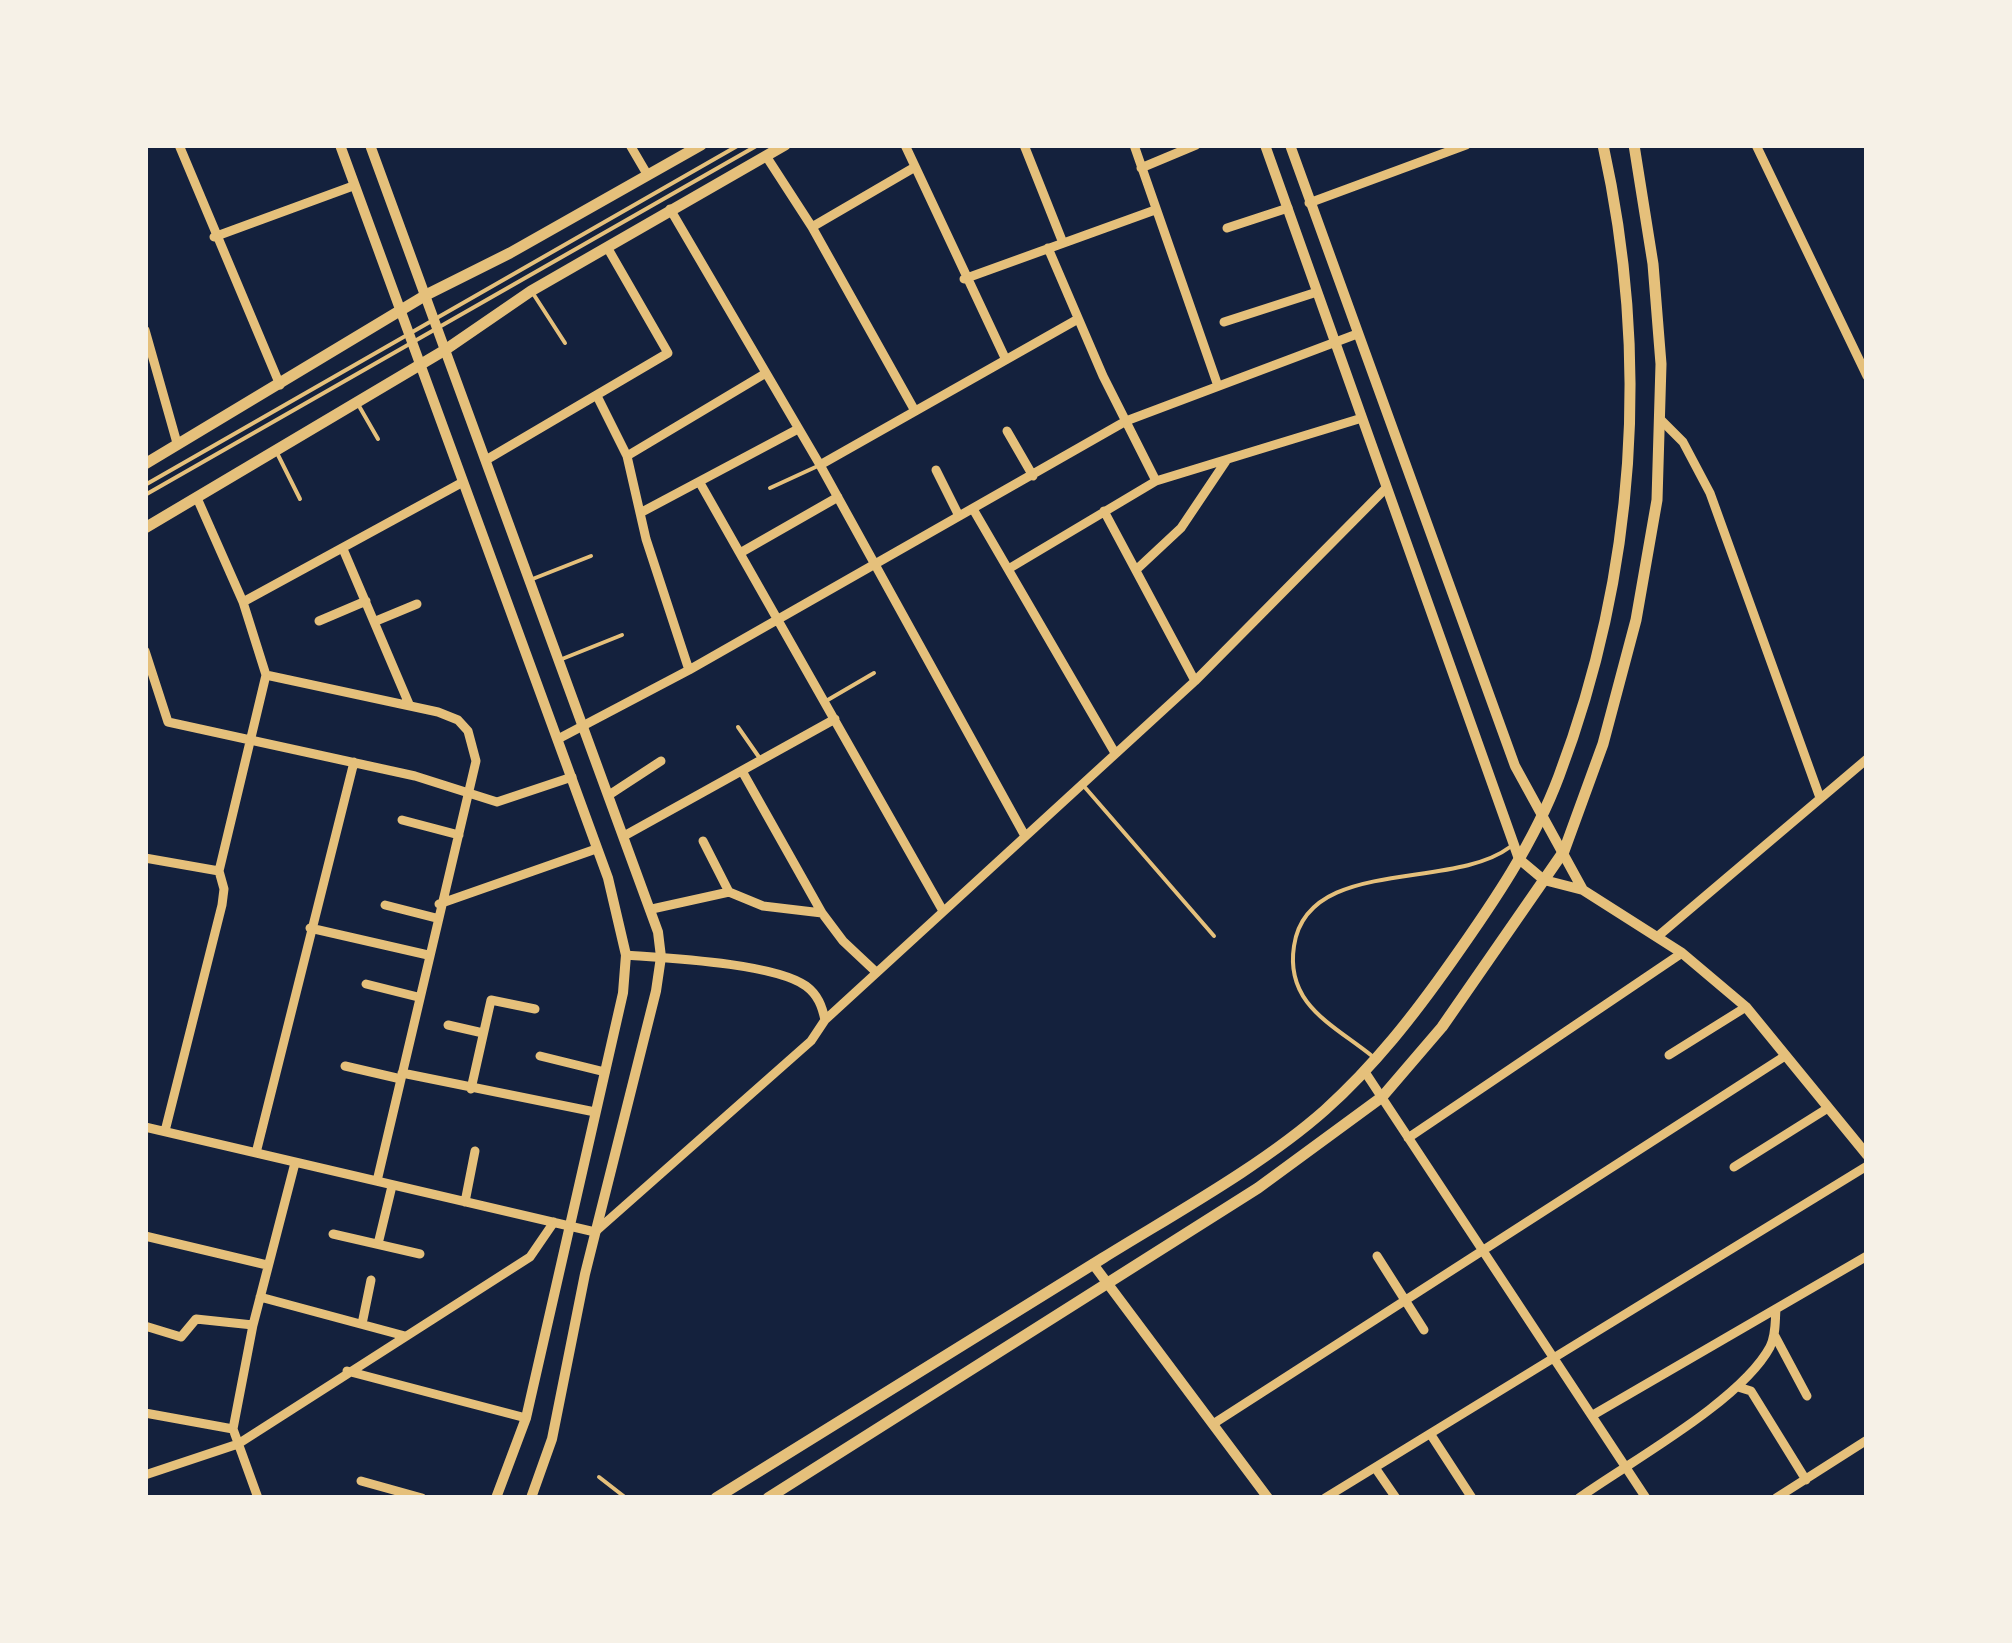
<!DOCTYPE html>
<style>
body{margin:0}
#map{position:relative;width:2012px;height:1643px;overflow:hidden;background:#14213d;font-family:Figtree,sans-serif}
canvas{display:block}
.frame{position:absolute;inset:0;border:148px solid #f6f1e7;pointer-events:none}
</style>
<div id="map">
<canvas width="2012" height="1643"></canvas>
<div class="frame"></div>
</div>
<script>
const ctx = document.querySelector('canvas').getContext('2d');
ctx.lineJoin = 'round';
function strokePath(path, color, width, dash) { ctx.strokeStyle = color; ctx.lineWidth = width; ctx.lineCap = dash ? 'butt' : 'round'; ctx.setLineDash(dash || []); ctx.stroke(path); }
const service = new Path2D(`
 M534,295L565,343
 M359,406L378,439
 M276,451L300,499
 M145,485L739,145
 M770,488L820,465
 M145,495L758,145
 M530,580L591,556
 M562,659L622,635
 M826,701L874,673
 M738,727L761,760
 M1082,784L1214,936
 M1372,1056C1332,1024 1285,1004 1294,946C1307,856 1452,891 1510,847
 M599,1477L626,1498`);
const minor = new Path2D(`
 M179,145L280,385
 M630,145L647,174
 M905,145L1006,360
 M1024,145L1063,243
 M1134,145L1218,386
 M1756,145L1867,376
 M766,156L812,227L915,411
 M1141,168L1196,145
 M1309,203L1466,145
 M670,209L820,465L1025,836
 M812,227L915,167
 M1227,228L1288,208
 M214,237L353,186
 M1048,248L1103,376L1156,481
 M964,279L1155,210
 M1224,322L1317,292
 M145,330L177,443
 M597,396L627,456L646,539L689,670
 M1662,421L1683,442L1710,493L1819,795
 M1007,431L1033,476
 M627,456L766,373
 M486,460L668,353L607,247
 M820,465L1078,319
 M936,470L959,516
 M700,483L943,911
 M973,509L1115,753
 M1104,511L1195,681
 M640,513L798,429
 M343,549L409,704
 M740,553L838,497
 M1010,568L1156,481L1362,418
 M1136,570L1181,528L1226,461
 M243,602L463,482
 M319,621L366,601
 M376,621L417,604
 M145,651L168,722L415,776L497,802L572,777
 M266,675L438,712L458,720L468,731L476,761L377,1181
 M558,739L689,670L1126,421L1357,334
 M742,771L822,913L843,941L876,972
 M609,795L661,761
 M402,820L459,835
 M624,836L835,719
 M703,841L729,892
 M145,858L219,871
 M439,904L596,849
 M385,905L436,918
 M652,909L729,892L763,906L822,913
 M310,928L428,955
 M1657,937L1867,759
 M626,955C667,958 774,963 806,986C818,995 822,1006 825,1020
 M366,984L418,997
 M448,1025L483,1033
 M1669,1055L1746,1007
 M540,1056L605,1072
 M345,1066L401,1079
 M1365,1072L1646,1498
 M402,1073L595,1112
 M471,1089L491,1000L535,1009
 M145,1127L595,1232L811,1041L825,1020L1195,681L1386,488
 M165,1131L222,905L224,889L219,871L266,675L243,602L197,498
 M1408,1138L1682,953
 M256,1153L354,762
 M1734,1167L1828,1108
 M465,1202L475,1151
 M333,1234L420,1254
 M145,1236L267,1265
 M378,1244L392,1186
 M1377,1256L1424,1330
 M260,1297L405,1336
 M362,1324L371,1280
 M145,1326L181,1337L196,1319L253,1325
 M1775,1336L1807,1396
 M347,1371L526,1418
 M1738,1387L1751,1391L1806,1480
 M145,1413L233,1429
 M1593,1415L1867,1256
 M1213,1424L1785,1056
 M1431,1435L1472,1498
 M1376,1469L1396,1498
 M145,1475L238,1444L530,1257L554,1222
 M361,1481L422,1498
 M258,1498L233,1429L253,1325L295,1163
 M1325,1498L1867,1166
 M1579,1498C1631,1461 1741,1401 1770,1347C1776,1335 1775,1322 1776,1309
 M1776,1498L1867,1440`);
const tertiary = new Path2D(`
 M340,145L608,878L626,955L623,993L526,1418L496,1498
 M370,145L658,932L661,957L656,991L585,1274L552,1439L531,1498
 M1265,145L1519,859L1544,880L1583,890L1682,953L1746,1007L1867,1155
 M1290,145L1515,766L1583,890
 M1093,1264L1268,1498`);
const secondary = new Path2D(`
 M145,464L426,295L510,253L701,145
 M145,528L445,350L531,291L785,145
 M716,1498C845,1418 974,1338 1103,1258C1174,1214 1263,1165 1325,1110C1375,1065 1414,1015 1452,961C1493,903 1534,843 1559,776C1636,572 1650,357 1603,145
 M768,1498L1258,1188L1382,1097L1442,1027L1564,851L1603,744L1636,620L1657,500L1661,364L1653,264L1634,145`);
strokePath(service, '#e5c07b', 4);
strokePath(minor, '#e5c07b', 9);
strokePath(tertiary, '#e5c07b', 10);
strokePath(secondary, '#e5c07b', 11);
</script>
